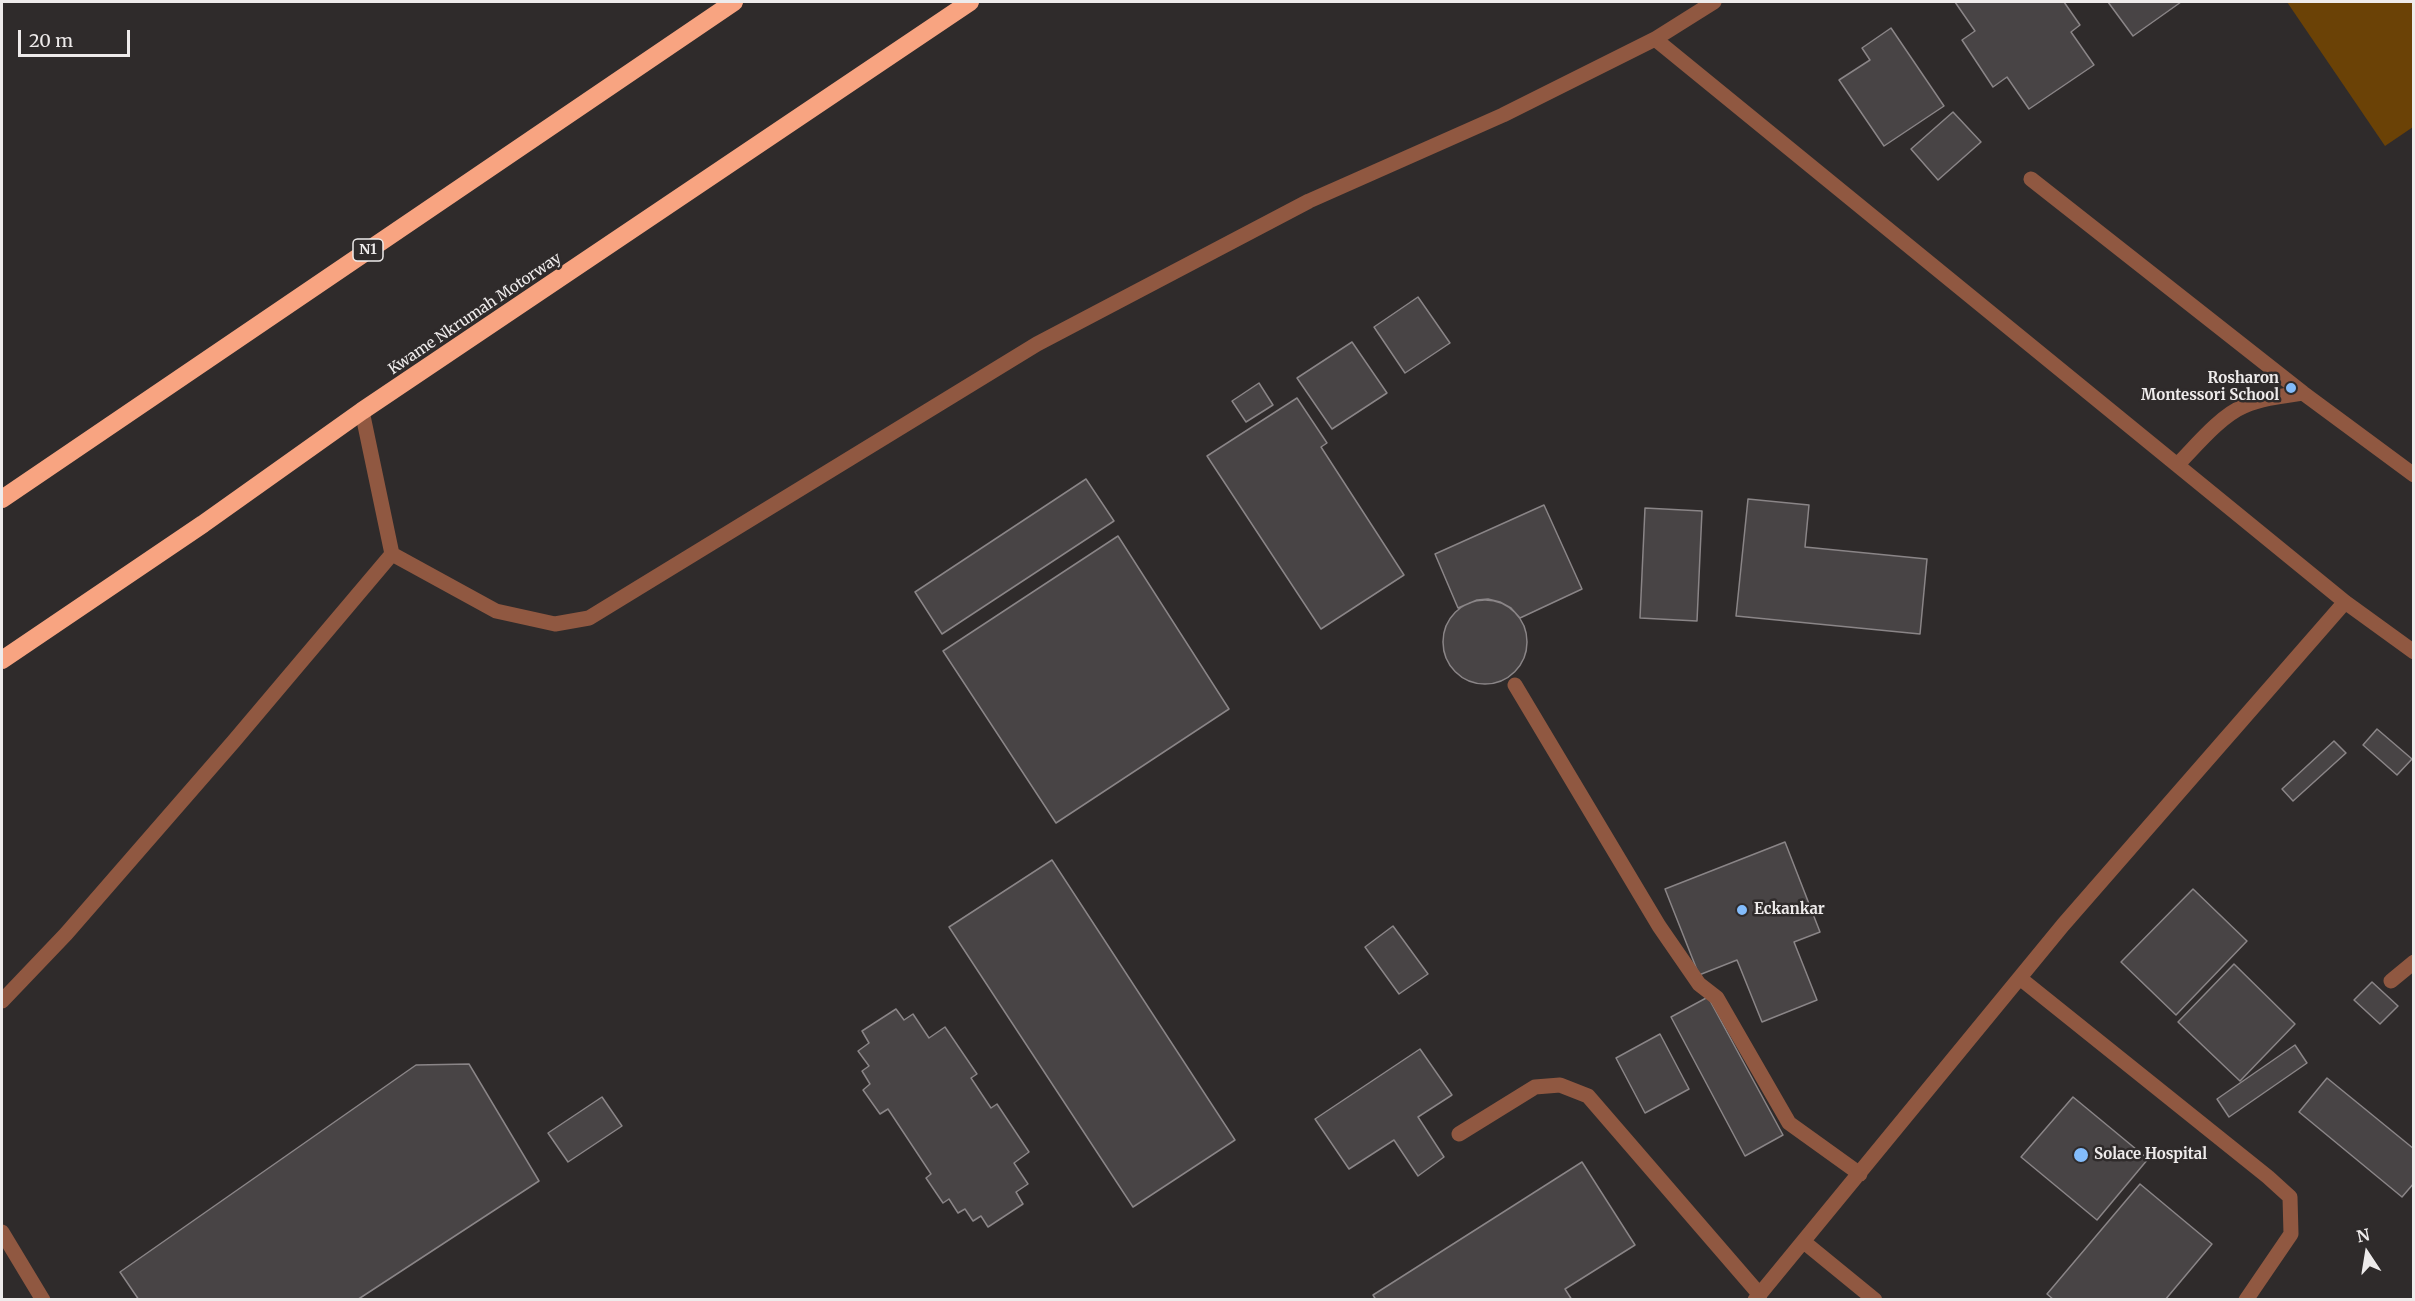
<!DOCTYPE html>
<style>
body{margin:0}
#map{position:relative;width:2415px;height:1301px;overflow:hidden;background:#2f2b2b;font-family:Merriweather,serif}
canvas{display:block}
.frame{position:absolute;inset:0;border:3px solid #eeebeb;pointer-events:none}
.north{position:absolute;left:2337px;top:1223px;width:60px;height:60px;-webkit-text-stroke:4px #2f2b2b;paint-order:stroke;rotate:348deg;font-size:16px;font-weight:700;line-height:24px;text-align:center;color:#eeebeb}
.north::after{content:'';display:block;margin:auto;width:21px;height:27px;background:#eeebeb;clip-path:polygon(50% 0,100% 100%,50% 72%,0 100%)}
.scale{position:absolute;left:18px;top:30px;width:112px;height:27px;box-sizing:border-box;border:3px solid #eeebeb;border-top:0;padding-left:8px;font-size:18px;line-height:21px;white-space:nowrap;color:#eeebeb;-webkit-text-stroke:4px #2f2b2b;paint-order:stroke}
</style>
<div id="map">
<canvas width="2415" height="1301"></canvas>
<div class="frame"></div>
<div class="north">N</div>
<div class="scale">20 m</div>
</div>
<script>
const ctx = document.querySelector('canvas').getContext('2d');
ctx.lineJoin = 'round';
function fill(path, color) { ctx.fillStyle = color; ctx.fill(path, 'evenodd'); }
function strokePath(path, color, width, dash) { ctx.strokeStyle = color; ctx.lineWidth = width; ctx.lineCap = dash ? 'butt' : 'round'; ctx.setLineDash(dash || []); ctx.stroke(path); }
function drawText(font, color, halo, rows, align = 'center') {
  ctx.font = font + ' Merriweather,serif'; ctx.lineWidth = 5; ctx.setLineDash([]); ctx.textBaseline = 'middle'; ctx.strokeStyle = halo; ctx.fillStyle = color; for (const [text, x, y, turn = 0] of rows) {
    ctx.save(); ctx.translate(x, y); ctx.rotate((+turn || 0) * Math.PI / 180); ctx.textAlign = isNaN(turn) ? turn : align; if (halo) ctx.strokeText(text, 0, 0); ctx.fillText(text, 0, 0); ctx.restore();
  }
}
const green = new Path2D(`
 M2287,2H2413V127L2385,146Z`);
const building = new Path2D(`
 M1955,2H2064L2080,25L2071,32L2094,65L2029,109L2007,77L1993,87L1962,40L1975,31Z
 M2108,2H2181L2133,36Z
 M1891,28L1944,106L1884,146L1839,80L1870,60L1862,48Z
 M1953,112L1981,142L1938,180L1911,149Z
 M1418,297L1450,343L1405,373L1374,327Z
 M1352,342L1387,393L1332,429L1297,378Z
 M1259,383L1273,405L1246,422L1232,401Z
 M1297,398L1327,443L1321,447L1404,575L1321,629L1207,456Z
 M1086,479L1114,521L942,634L915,592Z
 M1748,499L1809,505L1805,547L1927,559L1920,634L1736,616Z
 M1544,505L1582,589L1520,618L1511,608L1500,602L1488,599L1477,600L1458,608L1435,554Z
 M1645,508L1702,511L1697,621L1640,618Z
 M1118,536L1229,709L1056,823L943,651Z
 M1443 642a42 42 0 1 1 84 0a42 42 0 1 1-84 0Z
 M2377,729L2412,759L2397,775L2363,745Z
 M2334,741L2346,753L2293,801L2282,789Z
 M1785,842L1820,932L1794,942L1817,1000L1762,1022L1737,960L1699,975L1665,889Z
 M1052,860L1235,1140L1133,1207L949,927Z
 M2193,889L2247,941L2176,1015L2121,962Z
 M1393,926L1428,974L1399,994L1365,947Z
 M2234,964L2295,1024L2240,1081L2178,1022Z
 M2372,982L2398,1006L2380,1024L2354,1000Z
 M1708,997L1783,1135L1745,1156L1671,1017Z
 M896,1009L904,1020L913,1014L929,1038L945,1027L977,1074L971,1078L991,1108L997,1104L1029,1152L1014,1163L1028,1184L1016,1192L1023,1204L988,1227L981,1216L973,1221L965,1209L958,1213L949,1199L943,1203L926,1178L931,1174L888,1109L880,1114L863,1090L870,1084L862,1071L869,1066L858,1051L869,1043L862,1031Z
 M1660,1034L1689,1089L1645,1113L1616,1058Z
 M2295,1045L2307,1063L2229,1117L2217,1099Z
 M1420,1049L1452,1095L1418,1117L1444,1157L1418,1176L1394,1140L1349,1169L1315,1119Z
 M469,1064L539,1181L357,1300H139L120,1272L416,1065Z
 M2327,1078L2414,1149V1183L2402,1197L2299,1112Z
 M602,1097L622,1126L568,1162L548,1133Z
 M2073,1097L2148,1159L2097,1220L2021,1157Z
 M1582,1162L1635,1245L1565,1289L1572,1300H1376L1373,1295Z
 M2140,1184L2212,1244L2165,1300H2054L2047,1294Z`);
const minor = new Path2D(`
 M1655,39L2345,602L2414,652
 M2031,179L2303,393L2414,475
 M362,411L392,554L496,611L555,624L589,618L1037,344L1309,201L1503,115L1655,39L1714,2
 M2177,465C2195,447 2220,416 2244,406C2263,398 2283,396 2303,393
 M1515,685L1659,926L1699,984L1717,998L1789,1123L1860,1174
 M2021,979L2268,1177L2290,1197L2291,1234L2246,1300
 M2391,981L2414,962
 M2,1001L66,934L234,741L392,554
 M1459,1134L1535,1087L1560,1085L1588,1096L1760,1295
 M2,1232L43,1300
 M1804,1242L1875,1300
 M1755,1300L2063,925L2345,602`);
const highway = new Path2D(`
 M2,499L734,2
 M2,660L203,524L362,411L970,2`);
const markers = [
 [2291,388,6,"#83bcfb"],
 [1742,910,6,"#83bcfb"],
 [2081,1155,8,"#83bcfb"]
];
const shields = [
 [368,250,30]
];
const shieldNames = [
 ["N1",368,250]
];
const streetNames = [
 ["Kwame Nkrumah Motorway",475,314,-34]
];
const poiNames = [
 ["Rosharon",2279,379,"right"],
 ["Montessori School",2279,396,"right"],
 ["Eckankar",1754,910],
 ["Solace Hospital",2094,1155]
];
fill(green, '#6b4206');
fill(building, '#484445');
strokePath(building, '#8a8587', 1.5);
strokePath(minor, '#905841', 15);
strokePath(highway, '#f8a481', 18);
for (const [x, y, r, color] of markers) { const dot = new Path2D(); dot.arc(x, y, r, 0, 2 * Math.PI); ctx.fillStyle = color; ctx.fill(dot); strokePath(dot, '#2f2b2b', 2); }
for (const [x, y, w] of shields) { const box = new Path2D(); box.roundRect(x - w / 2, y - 11, w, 22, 4.5); ctx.fillStyle = '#2f2b2b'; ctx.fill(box); strokePath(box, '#eeebeb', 1.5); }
drawText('bold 14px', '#eeebeb', null, shieldNames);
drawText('15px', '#eeebeb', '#2f2b2b', streetNames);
drawText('bold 15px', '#eeebeb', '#2f2b2b', poiNames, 'left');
</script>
